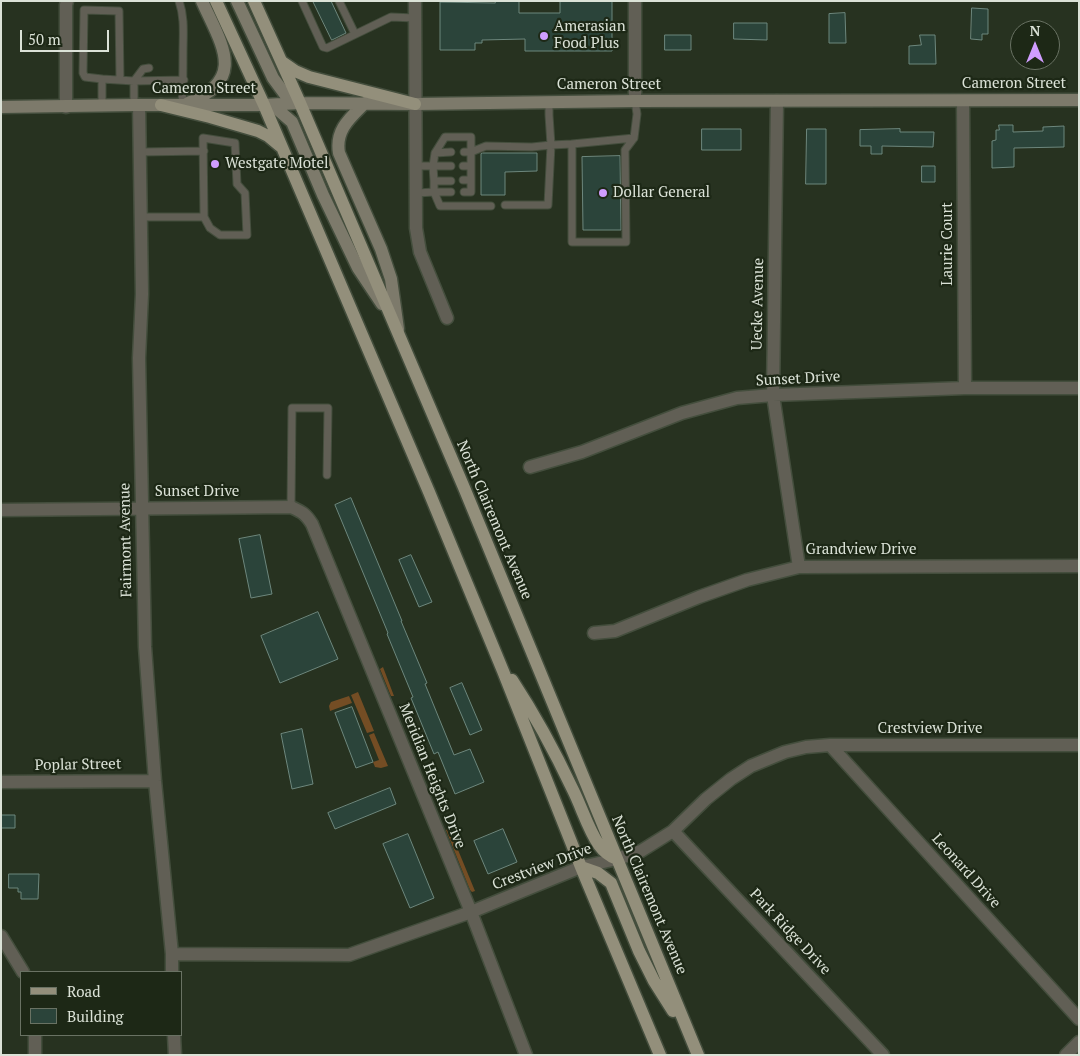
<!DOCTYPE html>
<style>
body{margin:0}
#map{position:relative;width:1080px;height:1056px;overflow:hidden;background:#273220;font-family:"PT Serif",serif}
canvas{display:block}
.frame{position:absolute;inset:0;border:2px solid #dbe2d7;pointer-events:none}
.legend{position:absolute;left:20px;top:971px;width:162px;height:65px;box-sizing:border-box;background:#1d2816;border:1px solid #697263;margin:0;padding:6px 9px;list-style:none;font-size:15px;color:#dbe2d7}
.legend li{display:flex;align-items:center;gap:10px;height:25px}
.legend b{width:25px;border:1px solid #697263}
.north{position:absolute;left:1010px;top:20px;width:50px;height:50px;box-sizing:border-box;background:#1d2816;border:1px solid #697263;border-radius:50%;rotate:0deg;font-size:14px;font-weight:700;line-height:20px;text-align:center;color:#dbe2d7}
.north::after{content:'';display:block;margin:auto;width:18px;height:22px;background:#d09dff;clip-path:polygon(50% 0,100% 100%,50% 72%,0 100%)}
.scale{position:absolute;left:20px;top:30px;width:89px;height:22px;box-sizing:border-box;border:2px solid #dbe2d7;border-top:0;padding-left:6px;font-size:15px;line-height:18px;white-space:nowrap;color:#dbe2d7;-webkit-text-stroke:4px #1d2816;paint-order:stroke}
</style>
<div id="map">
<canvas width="1080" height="1056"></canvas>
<div class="frame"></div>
<ul class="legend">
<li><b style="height:6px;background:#938f7b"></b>Road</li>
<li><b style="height:14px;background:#2b443a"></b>Building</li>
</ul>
<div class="north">N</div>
<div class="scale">50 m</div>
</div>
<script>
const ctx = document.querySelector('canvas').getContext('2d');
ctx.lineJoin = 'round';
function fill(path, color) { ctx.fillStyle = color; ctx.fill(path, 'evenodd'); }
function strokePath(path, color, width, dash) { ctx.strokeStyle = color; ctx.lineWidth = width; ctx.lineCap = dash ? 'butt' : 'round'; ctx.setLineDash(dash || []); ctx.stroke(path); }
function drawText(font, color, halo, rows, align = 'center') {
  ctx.font = font + ' "PT Serif",serif'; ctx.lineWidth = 4.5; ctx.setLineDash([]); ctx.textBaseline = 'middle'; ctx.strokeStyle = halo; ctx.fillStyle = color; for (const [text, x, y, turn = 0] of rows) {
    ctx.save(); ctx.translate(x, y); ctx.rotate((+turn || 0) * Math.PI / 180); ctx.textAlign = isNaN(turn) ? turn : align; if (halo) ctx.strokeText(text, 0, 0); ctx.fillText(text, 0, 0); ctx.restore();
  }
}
const green = new Path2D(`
 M383,667L394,696H391L380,669Z
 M358,692L374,731L367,733L351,695Z
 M349,696L352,703L330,711L329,706L331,702Z
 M374,733L388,766L381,768L375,767L373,762L379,760L369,735Z
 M449,828L475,891L472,892L470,890L446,830Z`);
const building = new Path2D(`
 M313,1H331L346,33L332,40Z
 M495,1H519V13H560V1H612V51H525V39L482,40V43H475V50H440V2L495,3Z
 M972,8L988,9V34H982V40L971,39Z
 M845,13L846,43H829V14Z
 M734,23H767V40L734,39Z
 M665,35H691V50H665Z
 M920,35H935L936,64H909V46L921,45Z
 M999,125H1013V132L1043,131V127L1064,126V147L1014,148V167L992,168V141L996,140V130H999Z
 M702,129H741V150H702Z
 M807,129H826V184H806Z
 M900,129V132H934L933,147L882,146V154H871V146H860V130Z
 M483,153H537V171L505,172V195H481V154Z
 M620,156L621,230H583L582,157Z
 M922,166H935V182H922Z
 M351,498L402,621H401L427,683L425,684L454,755L470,749L484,782L455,794L438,752L434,754L411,698L413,697L387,634L388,633L335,505Z
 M260,535L272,594L251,598L239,539Z
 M411,555L432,602L419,607L399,560Z
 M318,612L338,659L280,683L261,636Z
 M462,683L482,730L470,735L450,688Z
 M352,707L373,762L356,768L335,713Z
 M302,729L313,784L292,789L281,734Z
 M390,788L396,804L335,829L328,813Z
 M1,815H15V828H1Z
 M503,829L517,862L488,874L474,841Z
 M408,834L434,898L410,908L383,844Z
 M9,874H39L38,899H21V892H18V888H9Z`);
const service = new Path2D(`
 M179,1C185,18 183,35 183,53C183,70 183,88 182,105
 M302,1L323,47L327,48L391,17L415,18
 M339,1L355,34
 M102,79L85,77L83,73L84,10L119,11L120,80
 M134,81L184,80
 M134,81L143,69L149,68
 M102,106V79L134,81V105
 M203,138L235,143L237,184L245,193L247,235H220L210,228L204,217Z
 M634,138L572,144V242H626L625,150L634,138L637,114L635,101
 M140,152L204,151
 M435,153L445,137H471V152L486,146L532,147L551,145L549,115V102
 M417,166H451
 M463,166H471V152H464
 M463,180H471V166
 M434,181L433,166L435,153L451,152
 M451,181H434V192L440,206H491
 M464,192H471V180
 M417,193L434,192H451
 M505,205H548L551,145L572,144
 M141,217H204
 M291,507L292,408H328L327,475`);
const minor = new Path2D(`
 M415,1L416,228L420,252L447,318
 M635,1V101
 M777,101L773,395L799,567
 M963,101L965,388
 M139,105L142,294L139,358L145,647L155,781L172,954V972
 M66,107V5L67,1
 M530,467L582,452L682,413L737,398L773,395L965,388H1079
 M1,510L291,507C302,512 305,513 312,524L471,912L526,1055
 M594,633L615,631L699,597L747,580L799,567L1079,566
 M830,745L1079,1019
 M1,782L155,781
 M673,831L883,1055
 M1,936L23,972
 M172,954L349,955L471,912L581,867L617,859L641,851L673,831L706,799L731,779L751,766L785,752L806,747L830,745H1079
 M174,1035L175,1055
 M35,1055V1035
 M1066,1055L1079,1042`);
const secondary = new Path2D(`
 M237,1L273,78L287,97L300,103
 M188,103C248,79 221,44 202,1
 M365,103C350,118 335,130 339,153L381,249L391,279L398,329
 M1,107L134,105H264L300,103L415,104L635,101L1079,100
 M268,107L277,109L292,122L323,195L358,268L382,304`);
const primary = new Path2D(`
 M216,1L264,105L429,492L503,671L581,867L660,1055
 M254,1L300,103L465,490L698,1055
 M282,62L295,71L309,77L415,104
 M161,105L210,117L258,131L268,136L280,146
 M512,680C535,715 555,752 573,790C582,808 588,829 599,845C604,852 609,856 617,859
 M581,867L598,873L611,883L639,951L654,981L673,1011`);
const markers = [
 [544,36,5,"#d09dff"],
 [215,164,5,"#d09dff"],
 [603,193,5,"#d09dff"]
];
const poiNames = [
 ["Amerasian",554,27],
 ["Food Plus",554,44],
 ["Westgate Motel",225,164],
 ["Dollar General",613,193]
];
const streetNames = [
 ["Cameron Street",1014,84],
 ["Cameron Street",609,85],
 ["Cameron Street",204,89],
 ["Laurie Court",948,244,-90],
 ["Uecke Avenue",758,304,-89],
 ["Sunset Drive",798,379,-3],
 ["Sunset Drive",197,492],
 ["North Clairemont Avenue",494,520,67],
 ["Fairmont Avenue",126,540,-91],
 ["Grandview Drive",861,550],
 ["Crestview Drive",930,729],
 ["Poplar Street",78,765,-1],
 ["Meridian Heights Drive",432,776,68],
 ["Crestview Drive",542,867,-21],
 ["Leonard Drive",966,871,48],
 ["North Clairemont Avenue",649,895,67],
 ["Park Ridge Drive",790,932,47]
];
fill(green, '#744d24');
fill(building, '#2b443a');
strokePath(building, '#6d877d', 1);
strokePath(service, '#444e3d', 9);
strokePath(minor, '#444e3d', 15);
strokePath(secondary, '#444e3d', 15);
strokePath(primary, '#444e3d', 15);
strokePath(service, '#615f55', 7);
strokePath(minor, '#615f55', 12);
strokePath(secondary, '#7d7a6b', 12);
strokePath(primary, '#938f7b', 12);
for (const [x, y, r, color] of markers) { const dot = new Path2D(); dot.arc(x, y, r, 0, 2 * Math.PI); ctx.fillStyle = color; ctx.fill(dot); strokePath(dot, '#1d2816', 2); }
drawText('15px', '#dbe2d7', '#1d2816', poiNames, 'left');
drawText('15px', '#dbe2d7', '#1d2816', streetNames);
</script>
